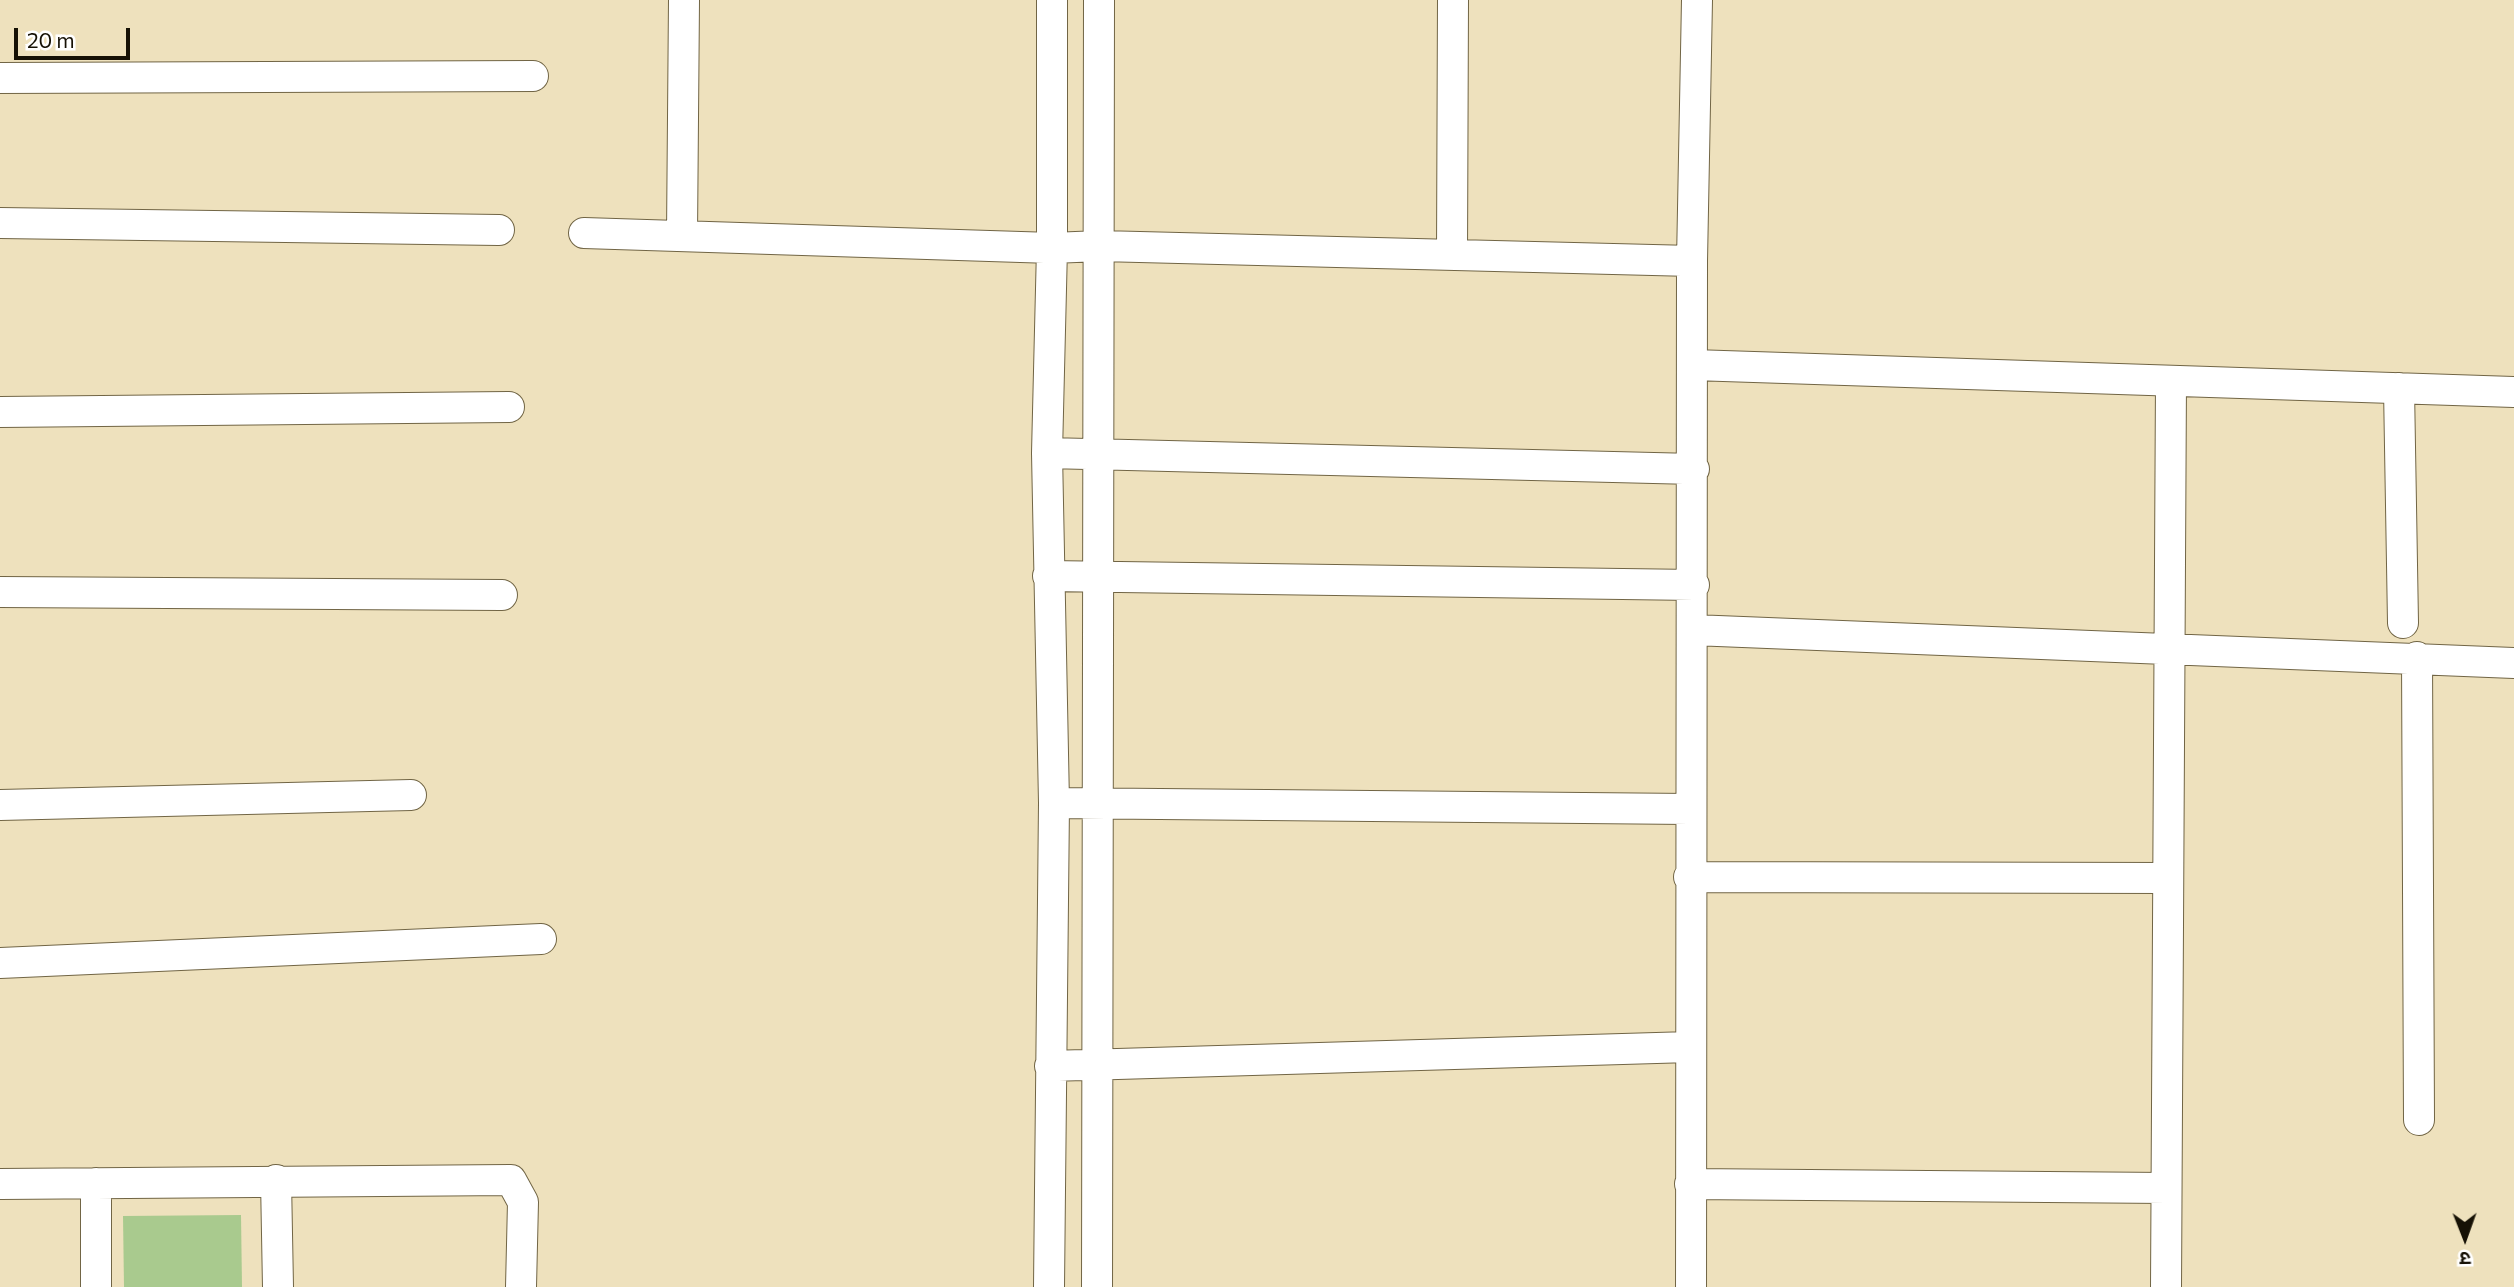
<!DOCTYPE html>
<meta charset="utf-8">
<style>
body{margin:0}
#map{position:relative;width:2514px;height:1287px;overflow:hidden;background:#eee1bd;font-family:Commissioner,"Noto Sans Devanagari",sans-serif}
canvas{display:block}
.north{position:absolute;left:2430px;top:1203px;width:70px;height:70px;-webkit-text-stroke:5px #fff;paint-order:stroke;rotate:179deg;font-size:19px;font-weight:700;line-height:28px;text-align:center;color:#161105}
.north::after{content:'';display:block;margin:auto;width:24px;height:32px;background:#161105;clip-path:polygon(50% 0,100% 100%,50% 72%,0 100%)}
.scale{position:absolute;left:14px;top:28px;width:116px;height:32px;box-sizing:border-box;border:4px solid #161105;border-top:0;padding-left:9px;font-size:21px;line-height:24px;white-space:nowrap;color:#161105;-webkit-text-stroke:5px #fff;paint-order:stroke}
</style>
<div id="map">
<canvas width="2514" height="1287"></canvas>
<div class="north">उ</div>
<div class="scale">20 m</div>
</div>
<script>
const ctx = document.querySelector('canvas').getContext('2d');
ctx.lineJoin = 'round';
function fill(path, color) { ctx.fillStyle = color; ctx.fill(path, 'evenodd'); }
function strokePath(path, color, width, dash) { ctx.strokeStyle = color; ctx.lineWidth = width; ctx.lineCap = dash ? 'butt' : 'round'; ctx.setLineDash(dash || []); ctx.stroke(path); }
const green = new Path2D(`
 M241,1215L242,1287H124L123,1216Z`);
const minor = new Path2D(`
 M0,78L533,76
 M0,223L499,230
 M584,233L1052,248L1100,246L1692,261L1691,1287
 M682,235L684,0
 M1452,255L1453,0
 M1692,261L1697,0
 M1693,365L2514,392
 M2399,388L2403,623
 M0,412L509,407
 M1047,453L1694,469
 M1048,576L1694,585
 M0,592L502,595
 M1693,630L2514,663
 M2417,657L2419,1120
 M1054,803L1689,809
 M0,805L411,795
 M1689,877L2168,878
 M0,963L541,939
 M1050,1066L1690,1047
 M276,1180L278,1287
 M0,1184L511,1180L523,1202L521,1287
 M1690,1184L2166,1188
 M96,1287V1183
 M1049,1287L1054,803L1047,453L1052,248V0
 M1097,1287L1099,0
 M2166,1287L2171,381`);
fill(green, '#a9ca8e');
strokePath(minor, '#716545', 32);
strokePath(minor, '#fff', 30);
</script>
